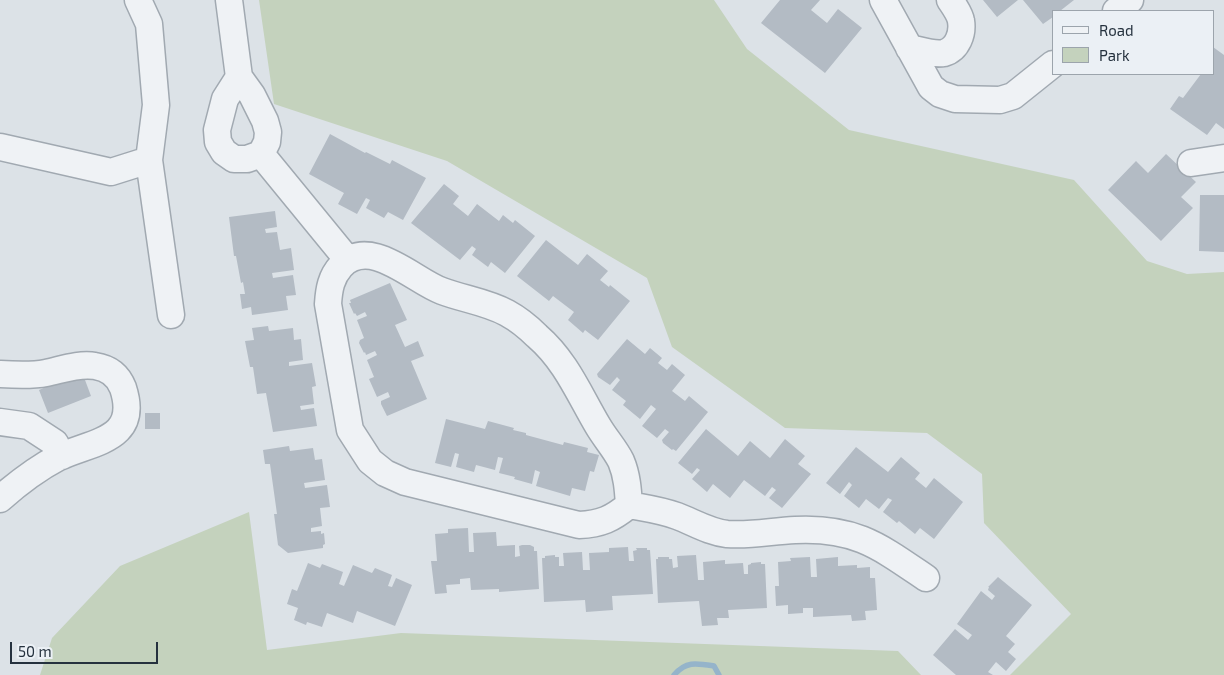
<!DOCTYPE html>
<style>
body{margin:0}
#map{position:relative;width:1224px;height:675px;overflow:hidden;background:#dce2e7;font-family:"Exo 2",sans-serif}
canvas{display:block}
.legend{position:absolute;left:1052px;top:10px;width:162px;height:65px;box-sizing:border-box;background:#ebf0f5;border:1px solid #9ca4ac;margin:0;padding:6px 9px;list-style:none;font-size:15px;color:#25313e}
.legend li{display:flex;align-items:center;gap:10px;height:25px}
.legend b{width:25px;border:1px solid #9ca4ac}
.scale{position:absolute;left:10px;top:642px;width:148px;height:22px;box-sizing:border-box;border:2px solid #25313e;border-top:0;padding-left:6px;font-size:15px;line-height:18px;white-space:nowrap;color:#25313e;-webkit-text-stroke:4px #ebf0f5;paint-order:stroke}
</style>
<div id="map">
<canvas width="1224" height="675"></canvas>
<ul class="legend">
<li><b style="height:6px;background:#eff2f5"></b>Road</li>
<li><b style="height:14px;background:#c4d2bd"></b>Park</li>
</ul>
<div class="scale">50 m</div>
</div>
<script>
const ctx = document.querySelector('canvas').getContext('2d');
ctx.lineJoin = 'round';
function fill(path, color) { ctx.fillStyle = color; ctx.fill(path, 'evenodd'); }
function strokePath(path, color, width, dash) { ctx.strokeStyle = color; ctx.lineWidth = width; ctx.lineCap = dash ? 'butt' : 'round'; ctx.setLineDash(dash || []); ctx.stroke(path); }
const green = new Path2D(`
 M259,0H714L747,49L849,130L1074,180L1147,261L1187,274L1224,272V675H1010L1071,614L984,523L982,474L927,433L785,428L672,347L647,278L447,161L274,104Z
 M249,512L267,650L401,633L898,651L921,675H40L52,638L120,566Z`);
const stream = new Path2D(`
 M674,675C686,661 696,663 714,666L719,675`);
const building = new Path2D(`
 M780,0H820L811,10L827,23L838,9L862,28L825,73L761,23Z
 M983,0H1018L997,17Z
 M1023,0H1074L1060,11H1053V17L1043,24Z
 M1213,47L1224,55V129L1216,123L1207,135L1170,109L1179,96L1183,98L1201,74H1213Z
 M330,134L365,153L366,152L390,164L392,160L426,178L403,220L388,212L384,218L366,208L370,200L366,198L357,214L338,204L344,193L309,174Z
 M1166,154L1196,182L1181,197L1193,208L1161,241L1108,190L1136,161L1148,173Z
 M444,184L459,196L453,204L468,216L477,204L499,221L503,215L513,223L515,220L535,236L505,273L491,262L488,267L472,255L476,249L472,246L460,260L411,223Z
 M1200,195H1224V252L1199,251Z
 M275,211L277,227L265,229L266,233L277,232L280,250L291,248L294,270L272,273L273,278L293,275L296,295L286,296L288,310L252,315L251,307L242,309L240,294H245L243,282L241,283L236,256H234L229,217Z
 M546,240L578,265L587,254L608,271L600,280L609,287L610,285L630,301L598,340L585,330L583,333L568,320L574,312L553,296L549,301L517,276Z
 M390,283L407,320L395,325L405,347L418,341L424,356L411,361L427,399L387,416L381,404V401L390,397L388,392L377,397L369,379L374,377L367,360L377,355L375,351L366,355L365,352L364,353L359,343L360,340L364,338L357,320L367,316L365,312L357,316L355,313L354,314L349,303H351L350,300Z
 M268,326L269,331L293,328L294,340L301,339L303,360L289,362V366L312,363L316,386L312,387L314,404L300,406L301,410L314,408L317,426L273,432L266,393L257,394L253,367H250L245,341L254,340L252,328Z
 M627,339L645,354L650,348L662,358L658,363L667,370L672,364L685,375L672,391L685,401L689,396L708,412L676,451L673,449L672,450L663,443L662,440L669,432L665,429L657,438L642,426L656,409L651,405L640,419L623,405L626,401L612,390L620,380L617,377L610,385L598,377L597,374Z
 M82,372L91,396L48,413L39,390Z
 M145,413H160V429H145Z
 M446,419L485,429L488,421L514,428L513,430L526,433V435L563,445L564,442L588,448L587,452L599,455L594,472L590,471L585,491L572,488L570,496L536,486L540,472L535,470L532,484L514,479L515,477L499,473L503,458L498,457L495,470L476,465L474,472L456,467L459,454L455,453L451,467L435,463Z
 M706,429L738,456L750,441L770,458L785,439L805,456L798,464L811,474L782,508L769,498L776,490L772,487L765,496L744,480L730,498L713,484L707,492L692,479L700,470L697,468L692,474L678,463Z
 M289,446L290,451L313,448L315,460L322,459L325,480L304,483L305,488L327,485L330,507L320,508L322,526L311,528V532L321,531V534L324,533L325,544L323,545V548L288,553L278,545L274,514H277L270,464H265L263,450Z
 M856,447L888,472L901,457L920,473L915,479L926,488L934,478L963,502L934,539L920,528L915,534L899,521L897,523L883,512L892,500L888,498L879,509L866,499L859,508L844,496L852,485L849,482L840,494L826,483Z
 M468,528L469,552H474L473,533L496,532L497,546L515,545V557L520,556L519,546L522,545H530L534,547V551H537L539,589L499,592V589L471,590L470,578L460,579V584L446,585L447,593L435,594L431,561H437L435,534L448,533V529Z
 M628,547L629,561H634L633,551L637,550L636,548H647V550H650L653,594L612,596L613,610L586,612L585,600L544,602L542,558H545V556L555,555V557H559V566H564L563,553L582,552L583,570H590L589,553L609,552V548Z
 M696,555L698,580H704L703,562L725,560V564L743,563L744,574H748V565L751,564V563L761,562V564H765L767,608L728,610L729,618H717L718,625L702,626L699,601L658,603L656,559H658V557H669V559H672L673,568L678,567L677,556Z
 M810,557L811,577H817L816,559L838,557V566L857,565V568L870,567V578H875L877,610L865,611L866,620L852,621L851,615L813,617V608H803V613L788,614V605L776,606L775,586H779L778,562L791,561L790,558Z
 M308,563L320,568L322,564L343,572L339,584L344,586L353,565L372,573L375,568L392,575L388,586L392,587L396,578L412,585L395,626L357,611L353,623L327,613L322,627L307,622L306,625L294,620L298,608L287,604L292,589L297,591Z
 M998,577L1032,605L1006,636L1015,644L1008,652L1016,659L1006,671L996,662L988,672L993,675H956L933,655L955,629L968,640L972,635L957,624L981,591L992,600L995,596L988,590L989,587H988Z`);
const minor = new Path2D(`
 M138,0L149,24L156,105L149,160L171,315
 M229,0L239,77L252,95L265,121L268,132L267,142L261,154L247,159H234L224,152L218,142L217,130L225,99L239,77
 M883,0L931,87L940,94L955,99L1000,100L1013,96L1053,64
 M1116,11L1130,0
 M909,48C920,50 933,55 944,53C958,49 963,33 961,21C960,14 954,6 950,0
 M0,147L111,172L149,160
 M261,154L347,259
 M1191,163L1224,158
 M0,374C15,375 31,376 46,373C61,370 79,363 95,366C108,368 118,375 123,388C140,440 94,441 59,457C38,468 18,483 0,499
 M0,422L29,426L55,443L62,456
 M629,505C628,490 627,475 621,461C615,449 605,438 598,426C579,394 566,361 537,336C528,327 518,319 507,313C487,302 463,299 442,291C414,281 370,235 341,266C331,277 329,289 328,304L350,430L370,461L385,473L405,482L579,525C601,524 612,519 629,505C645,508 661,510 677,516C693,522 709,532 727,534C750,536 772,531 795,530C855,527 879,546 926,578`);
fill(green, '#c4d2bd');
strokePath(stream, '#95b4ca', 5.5);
fill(building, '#b3bbc4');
strokePath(minor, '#a1a9b1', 29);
strokePath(minor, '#eff2f5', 26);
</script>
